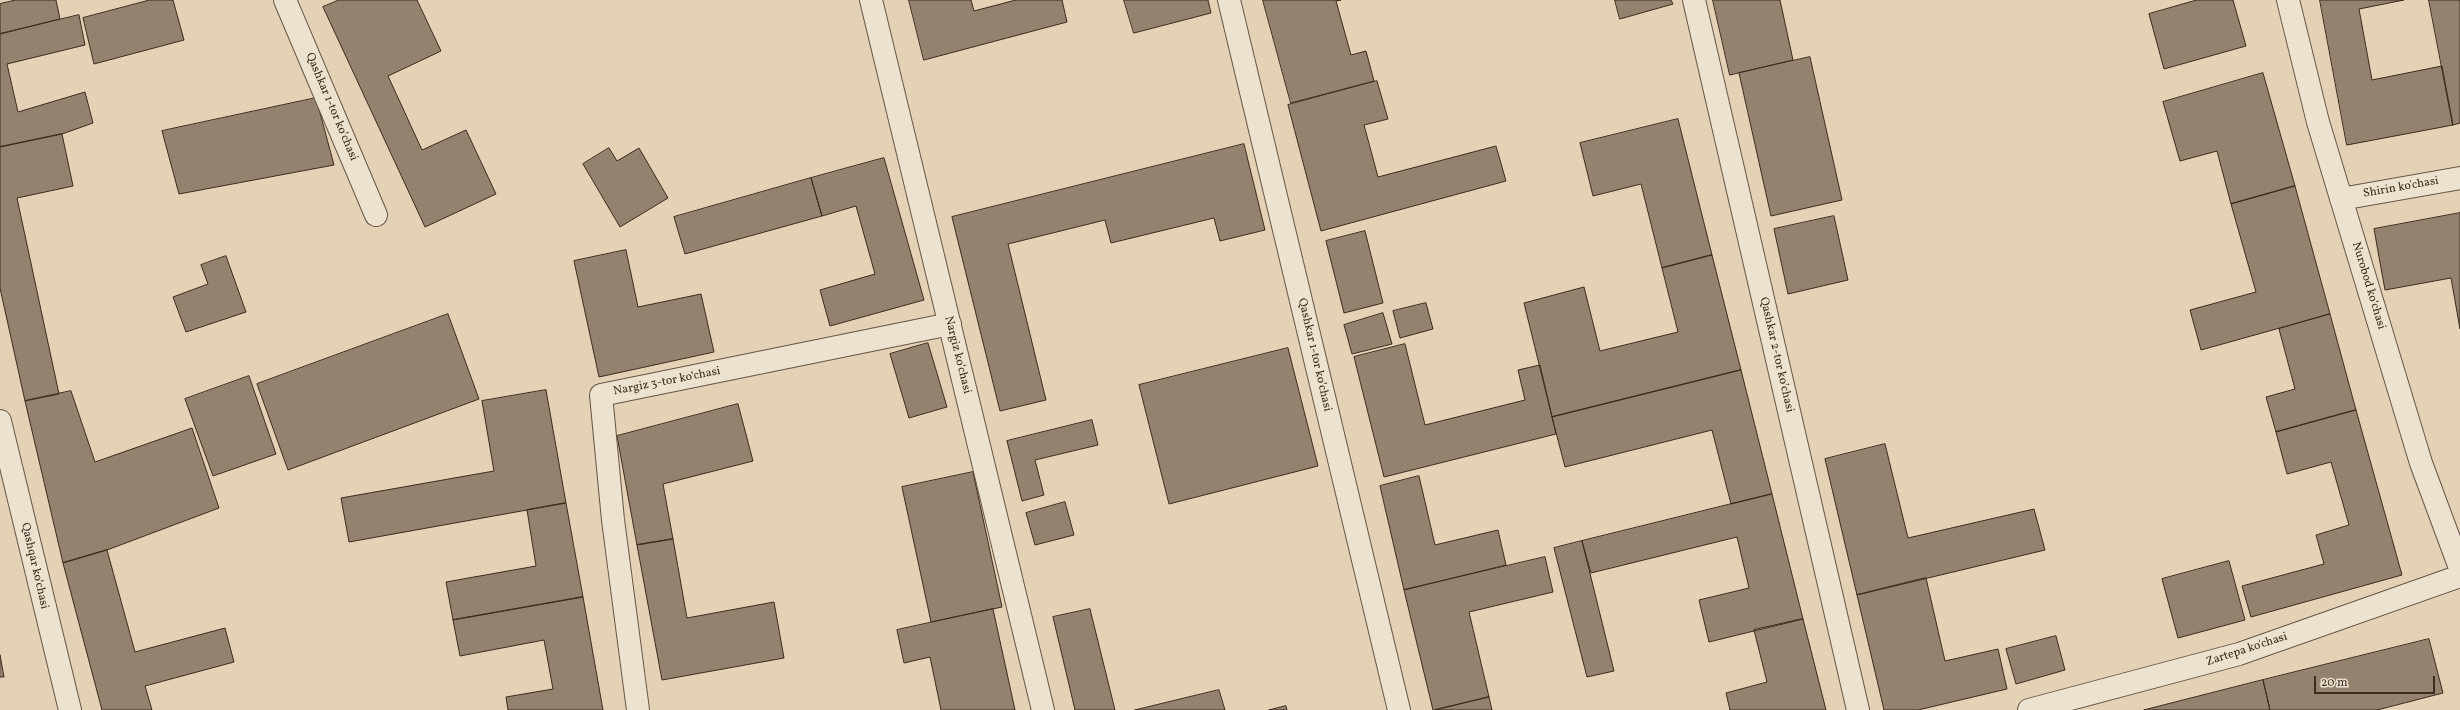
<!DOCTYPE html>
<meta charset="utf-8">
<style>
body{margin:0}
#map{position:relative;width:2460px;height:710px;overflow:hidden;background:#e4d2b7;font-family:Vollkorn,serif}
canvas{display:block}
.scale{position:absolute;left:2314px;top:676px;width:121px;height:18px;box-sizing:border-box;border:2px solid #3c2b1f;border-top:0;padding-left:5px;font-size:12px;line-height:14px;white-space:nowrap;color:#3c2b1f;-webkit-text-stroke:3px #ede2d0;paint-order:stroke}
</style>
<div id="map">
<canvas width="2460" height="710"></canvas>
<div class="scale">20 m</div>
</div>
<script>
const ctx = document.querySelector('canvas').getContext('2d');
ctx.lineJoin = 'round';
function fill(path, color) { ctx.fillStyle = color; ctx.fill(path, 'evenodd'); }
function strokePath(path, color, width, dash) { ctx.strokeStyle = color; ctx.lineWidth = width; ctx.lineCap = dash ? 'butt' : 'round'; ctx.setLineDash(dash || []); ctx.stroke(path); }
function drawText(font, color, halo, rows, align = 'center') {
  ctx.font = font + ' Vollkorn,serif'; ctx.lineWidth = 3; ctx.setLineDash([]); ctx.textBaseline = 'middle'; ctx.strokeStyle = halo; ctx.fillStyle = color; for (const [text, x, y, turn = 0] of rows) {
    ctx.save(); ctx.translate(x, y); ctx.rotate((+turn || 0) * Math.PI / 180); ctx.textAlign = isNaN(turn) ? turn : align; if (halo) ctx.strokeText(text, 0, 0); ctx.fillText(text, 0, 0); ctx.restore();
  }
}
const building = new Path2D(`
 M16,0H56L60,19L0,34V4Z
 M150,0H173L184,40L94,64L83,18Z
 M339,0H417L441,51L388,76L422,150L466,130L496,194L425,227L323,7Z
 M909,0H971L974,11L1016,0H1062L1067,22L924,60Z
 M1124,0H1208L1211,13L1134,33Z
 M1263,0H1341L1336,1L1351,55L1366,51L1374,81L1291,103Z
 M1615,0H1671L1673,4L1620,19Z
 M1713,0H1780L1793,60L1730,75Z
 M2197,0H2233L2246,46L2164,69L2149,14Z
 M2320,0H2404L2359,9L2372,80L2442,66L2453,125L2347,145Z
 M2429,0H2460V123L2453,125Z
 M79,15L85,45L7,64L18,112L85,92L93,123L62,134L0,147V34Z
 M1810,57L1842,200L1771,216L1739,73Z
 M2263,73L2295,186L2231,204L2217,151L2180,161L2163,102Z
 M1377,81L1388,119L1364,125L1378,177L1496,146L1506,181L1321,231L1288,105Z
 M316,98L334,165L179,194L162,131Z
 M1678,119L1712,255L1662,268L1641,184L1593,196L1580,143Z
 M62,134L73,186L17,198L59,394L25,401L0,288V147Z
 M1244,144L1265,230L1220,241L1214,218L1111,243L1105,220L1008,244L1046,400L1000,411L952,217Z
 M609,148L617,161L639,148L668,198L620,227L583,164Z
 M884,158L924,300L830,326L820,290L875,274L856,206L822,216L811,178Z
 M811,178L822,216L685,254L674,217Z
 M2295,186L2330,314L2201,350L2190,310L2256,292L2231,204Z
 M2460,213V329L2451,278L2385,290L2374,229Z
 M1834,216L1848,280L1788,294L1774,229Z
 M1365,231L1383,303L1344,313L1326,241Z
 M626,250L638,307L701,294L714,352L599,377L574,261Z
 M1712,255L1741,370L1552,417L1524,303L1584,287L1600,351L1678,332L1662,268Z
 M226,256L246,312L186,332L173,297L208,284L201,265Z
 M1426,303L1433,329L1400,338L1393,311Z
 M1383,313L1392,344L1352,354L1344,325Z
 M448,314L479,399L288,470L257,384Z
 M2330,314L2356,410L2276,432L2266,397L2295,389L2279,329Z
 M928,343L947,407L909,418L890,354Z
 M1405,344L1425,425L1525,400L1518,370L1540,365L1556,434L1384,477L1354,357Z
 M1288,348L1318,466L1169,504L1139,385Z
 M1741,370L1772,494L1731,504L1712,430L1565,467L1552,417Z
 M249,376L276,454L213,476L185,399Z
 M546,390L566,503L349,542L341,498L494,471L482,401Z
 M71,391L95,462L192,428L219,508L107,550L63,563L25,401Z
 M738,404L753,461L663,484L673,539L637,545L617,436Z
 M2356,410L2402,575L2251,617L2242,586L2324,564L2316,535L2349,525L2331,462L2287,474L2276,432Z
 M1092,420L1098,445L1035,460L1044,495L1022,501L1007,441Z
 M1885,444L1908,538L2034,509L2045,550L1857,595L1825,459Z
 M973,472L1002,607L931,622L902,487Z
 M1419,476L1435,545L1498,530L1506,565L1404,590L1380,486Z
 M1772,494L1803,619L1709,642L1699,600L1749,588L1737,537L1591,573L1582,541Z
 M1065,502L1074,535L1035,545L1026,513Z
 M566,503L583,597L453,620L446,582L536,566L527,510Z
 M673,539L687,618L774,602L784,658L662,680L637,545Z
 M1582,541L1614,671L1587,677L1554,548Z
 M107,550L135,652L225,628L234,662L145,686L152,710H102L63,563Z
 M1545,557L1553,592L1469,612L1489,697L1433,710L1404,590Z
 M2229,561L2245,620L2178,638L2162,579Z
 M1926,578L1945,661L1998,649L2007,689L1918,710H1884L1857,595Z
 M583,597L603,710H508L506,697L553,689L544,640L460,656L453,620Z
 M993,609L1015,710H941L930,657L904,663L897,630Z
 M1090,609L1115,710H1075L1053,617Z
 M1803,619L1826,710H1730L1726,693L1767,682L1754,630Z
 M2056,636L2065,670L2016,684L2006,649Z
 M2429,639L2443,693L2377,710H2270L2263,680Z
 M0,655L4,677H0Z
 M2263,680L2270,710H2144Z
 M1219,690L1225,710H1135Z
 M1489,697L1492,710H1436Z
 M1286,706L1287,710H1269Z`);
const street = new Path2D(`
 M285,0L376,215
 M871,0L1043,710
 M1229,0L1399,710
 M1694,0L1858,710
 M2288,0L2318,122L2421,463L2460,568
 M2341,199L2460,178
 M0,421L70,710
 M638,710L613,520L601,395L950,324
 M2029,710L2239,654L2460,576`);
const streetNames = [
 ["Qashkar 1-tor koʼchasi",331,107,67],
 ["Shirin ko'chasi",2401,188,-10],
 ["Nurobod koʻchasi",2368,286,73],
 ["Nargiz koʻchasi",957,355,76],
 ["Qashkar 1-tor koʼchasi",1314,355,77],
 ["Qashkar 2-tor koʼchasi",1776,355,77],
 ["Nargiz 3-tor koʻchasi",667,382,-11],
 ["Qashqar koʻchasi",34,566,77],
 ["Zartepa ko'chasi",2247,650,-18]
];
fill(building, '#93826e');
strokePath(building, '#3c2b1f', 1);
strokePath(street, '#665545', 24);
strokePath(street, '#ede2d0', 22);
drawText('12px', '#3c2b1f', '#ede2d0', streetNames);
</script>
